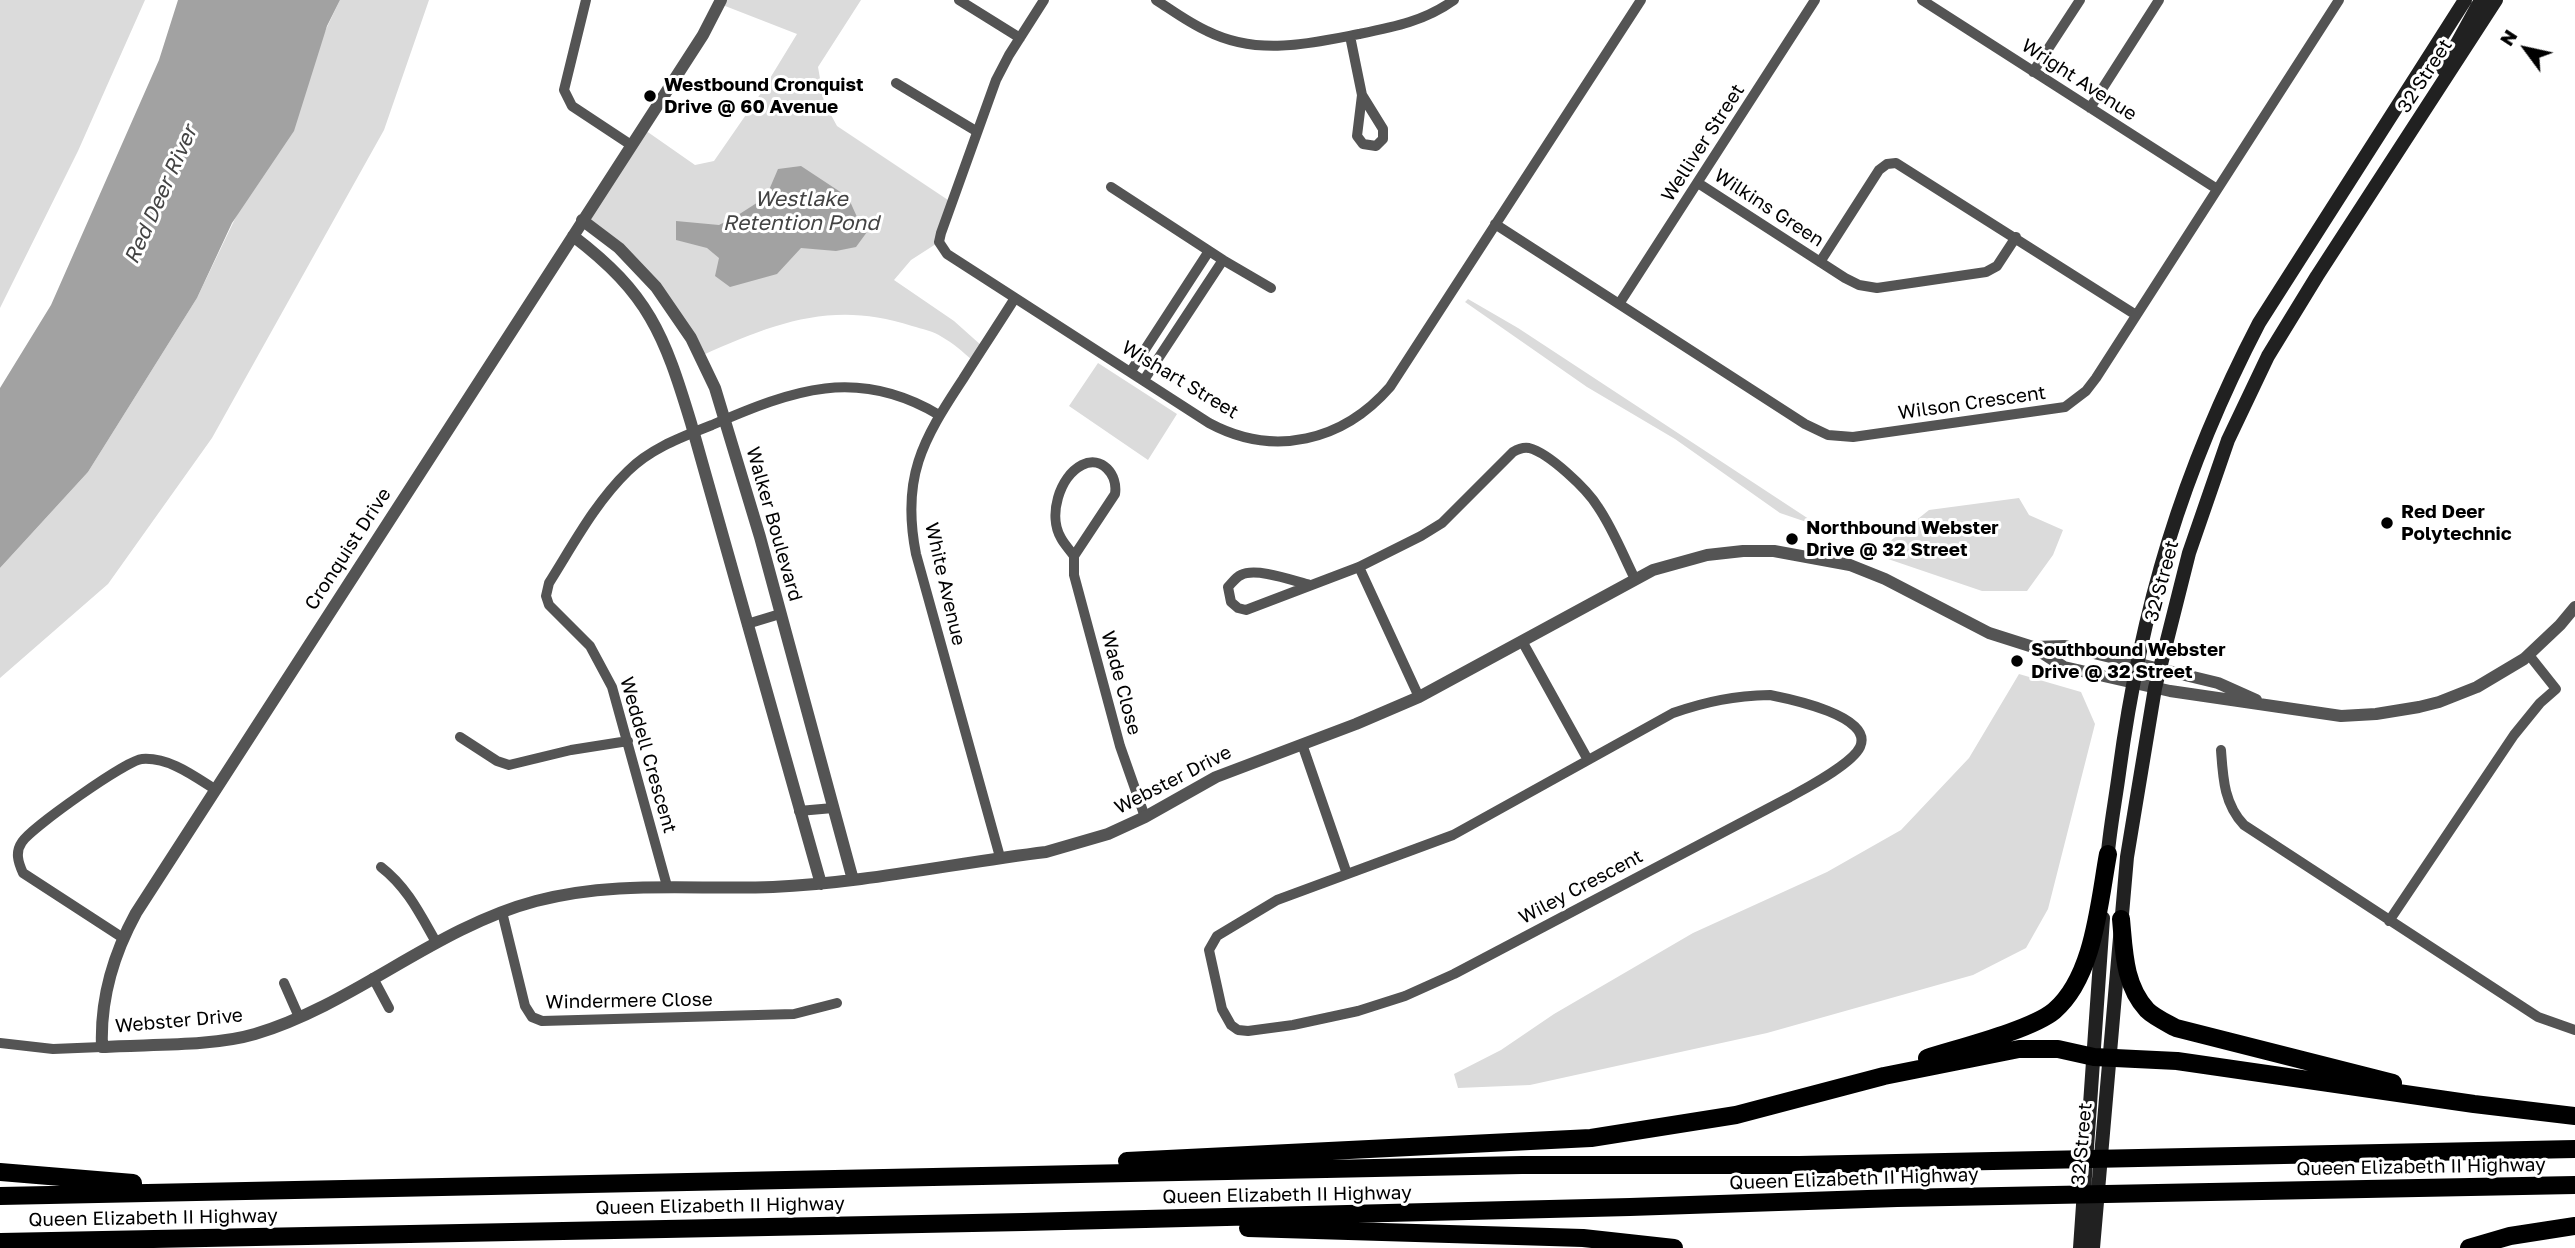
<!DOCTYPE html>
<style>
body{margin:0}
#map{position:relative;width:2575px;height:1248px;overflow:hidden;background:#fff;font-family:"Golos Text",sans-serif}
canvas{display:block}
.north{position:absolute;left:2491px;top:14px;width:70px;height:70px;-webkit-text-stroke:5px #fff;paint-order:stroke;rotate:303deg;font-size:19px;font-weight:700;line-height:28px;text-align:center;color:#000}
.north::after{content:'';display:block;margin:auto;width:24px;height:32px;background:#000;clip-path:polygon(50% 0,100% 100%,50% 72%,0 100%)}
</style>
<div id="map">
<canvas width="2575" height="1248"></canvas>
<div class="north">N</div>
</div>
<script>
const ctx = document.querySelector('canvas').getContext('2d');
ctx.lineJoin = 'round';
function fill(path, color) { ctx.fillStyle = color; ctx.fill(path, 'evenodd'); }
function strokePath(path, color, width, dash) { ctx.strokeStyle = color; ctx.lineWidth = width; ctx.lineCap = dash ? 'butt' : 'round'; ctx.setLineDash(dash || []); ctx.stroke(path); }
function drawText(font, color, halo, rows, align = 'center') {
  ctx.font = font + ' "Golos Text",sans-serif'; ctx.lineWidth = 6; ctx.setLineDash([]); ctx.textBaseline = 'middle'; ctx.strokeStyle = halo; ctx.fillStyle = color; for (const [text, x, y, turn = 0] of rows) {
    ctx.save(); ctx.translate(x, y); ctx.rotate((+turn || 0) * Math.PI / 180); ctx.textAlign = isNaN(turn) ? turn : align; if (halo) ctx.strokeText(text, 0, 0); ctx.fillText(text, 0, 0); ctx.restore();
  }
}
const green = new Path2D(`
 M0,0H145L78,151L0,308Z
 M340,0H429L384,130L212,438L108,584L0,678V568L88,472L197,298Z
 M721,0H861L818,67L824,102L837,126L951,202L939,242L911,260L894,280L954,321L982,346L972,360C963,352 953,343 942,337C934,331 922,329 912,326C833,300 775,323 703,355L689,325L582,220L642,128L695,165L714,161L761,93L797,34L720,4Z
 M1468,299L1518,328L1821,527L1780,513L1675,439L1587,387L1465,302Z
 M1098,363L1177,414L1148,460L1069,406Z
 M2019,498L2029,515L2063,530L2053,555L2027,591H1982L1888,559L1884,546L1929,510Z
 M2019,674L2081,692L2095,724L2048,909L2026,948L1973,975L1767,1033L1530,1085L1458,1088L1454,1074L1501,1050L1554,1014L1693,933L1827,872L1901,830L1969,758Z`);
const water = new Path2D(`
 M178,0H340L327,26L294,131L232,223L197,298L88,472L0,568V388L51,305L159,60Z
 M801,166L848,197L857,217L867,232L856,247L836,251L801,248L777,274L730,287L715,276L719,258L707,248L676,240V221L719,225L738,215L766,197L778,169Z`);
const minor = new Path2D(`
 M586,0L564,90L572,106L631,145
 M959,0L1020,38
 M1044,0L1009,55L996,80L941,233L939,242L947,254L1209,423C1274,458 1343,441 1390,387L1641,0
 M1156,0C1173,11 1189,23 1207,31C1257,56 1307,44 1359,34C1394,27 1425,21 1454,0
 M1922,0L2217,189
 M1350,36L1362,95L1357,136L1363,144L1376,146L1383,139V129L1362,95
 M2033,72L2080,0
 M896,83L976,131
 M2090,108L2159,0
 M1698,183L1845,278L1859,285L1877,288L1986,272L1997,266L2016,237
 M1111,187L1223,260L1271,288
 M1495,224L1805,424L1828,435L1853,437L2065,407L2086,391L2096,378L2339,0
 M1820,262L1879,170L1887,164L1896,163L2136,315
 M1619,304L1815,0
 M1131,371L1209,251
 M1144,380L1223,260
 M1074,556C1070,550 1064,544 1061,538C1048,516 1059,477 1082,465C1102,455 1118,475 1115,494L1074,556V575L1120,746L1145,817
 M1359,567L1419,697
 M1310,585C1294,581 1256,567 1241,575C1236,577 1232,583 1228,587L1231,602L1238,608L1246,610L1359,567L1421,536L1442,523L1513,452C1518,449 1523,447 1529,448C1549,453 1587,489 1598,507C1613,529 1623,555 1635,579
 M747,624L780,614
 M1522,641L1588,760
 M1770,695C1790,699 1874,716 1860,747C1852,764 1808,787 1790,797L1454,974L1405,996L1358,1011L1293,1025L1248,1031L1238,1030L1231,1025L1222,1009L1209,950L1217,936L1277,900L1453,835L1673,713C1708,701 1734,696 1770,695Z
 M460,737L497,761L509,765L571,750L628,741
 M1302,744L1347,874
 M2221,750C2223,778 2224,804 2244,825L2538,1017L2575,1030
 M799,811L833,808
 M1000,857L916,554C901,478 922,441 963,379C980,352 998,325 1015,298
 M381,867C407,887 420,914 436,942
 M667,886L612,687L590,646L549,605L546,596L549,583C573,545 595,503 628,471C651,448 682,437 712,425C793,390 857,366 939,415
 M502,912L525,1006L532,1017L542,1021L794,1014L837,1003
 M2389,921L2514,735L2540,703L2556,689L2529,655
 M123,938L23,873C18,862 15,852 22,842C32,827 127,760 142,759C169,757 194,776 216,790
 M373,978L389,1008
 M284,983L299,1017
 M0,1043L53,1049L102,1047`);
const tertiary = new Path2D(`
 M721,0L703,35L136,913C113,955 100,998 102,1047C148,1044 211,1047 255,1034C355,1004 434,928 536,901C615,880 693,890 773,887C865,883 955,863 1046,852L1108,834L1145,817L1216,777L1356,724L1419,697L1653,570L1707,555L1743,551H1774L1850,565L1885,579L1989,633L2033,647L2064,667L2170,691L2341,716L2376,714L2419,707L2439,702L2477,687L2524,659L2560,625L2575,607
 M582,220L619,248L656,287L691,338L715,388L760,537L853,880
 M573,236C649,294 664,334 691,423L821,884
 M2034,647L2065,646L2218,683L2256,700`);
const secondary = new Path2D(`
 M2443,69L2481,0
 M2107,863C2109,833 2115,803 2119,773C2141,608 2182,471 2259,323L2465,0
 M2080,1248L2103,918
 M2093,1248L2127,857L2155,688L2189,553L2228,440L2268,356L2317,276L2496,0`);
const motorway = new Path2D(`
 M2121,919C2124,951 2124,985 2147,1010C2154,1017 2167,1023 2176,1028L2393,1083
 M1927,1058C1958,1048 2031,1030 2054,1011C2094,977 2099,903 2108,854
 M1127,1161L1591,1138L1736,1115L1884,1076L2019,1049H2058L2094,1057L2177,1061L2474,1104L2575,1116
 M0,1172L133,1183
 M0,1196L1522,1165H1799L2575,1149
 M1248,1228L1583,1238L1674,1248
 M0,1242L1024,1222L1630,1207L1897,1198L2575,1185
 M2469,1248L2510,1236L2575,1226`);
const markers = [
 [650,96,7,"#000"],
 [2387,523,7,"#000"],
 [1792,539,7,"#000"],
 [2017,661,7,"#000"]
];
const streetNames = [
 ["32 Street",2425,76,-57],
 ["Wright Avenue",2079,80,33],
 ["Welliver Street",1703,143,-57],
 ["Wilkins Green",1769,208,33],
 ["Wishart Street",1180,380,31],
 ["Wilson Crescent",1972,403,-8],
 ["Walker Boulevard",774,524,74],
 ["Cronquist Drive",348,549,-57],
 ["32 Street",2162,581,-75],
 ["White Avenue",945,584,77],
 ["Wade Close",1121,683,75],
 ["Weddell Crescent",648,755,74],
 ["Webster Drive",1173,780,-27],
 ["Wiley Crescent",1581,887,-28],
 ["Windermere Close",629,1001,-1],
 ["Webster Drive",179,1021,-5],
 ["32 Street",2082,1144,-85],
 ["Queen Elizabeth II Highway",2421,1167,-1],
 ["Queen Elizabeth II Highway",1854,1179,-2],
 ["Queen Elizabeth II Highway",1287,1195,-1],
 ["Queen Elizabeth II Highway",720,1206,-1],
 ["Queen Elizabeth II Highway",153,1218,-1]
];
const poiNames = [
 ["Westbound Cronquist",664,85],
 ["Drive @ 60 Avenue",664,107],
 ["Red Deer",2401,512],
 ["Polytechnic",2401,534],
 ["Northbound Webster",1806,528],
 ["Drive @ 32 Street",1806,550],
 ["Southbound Webster",2031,650],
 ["Drive @ 32 Street",2031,672]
];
const waterNames = [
 ["Red Deer River",161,195,-66],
 ["Westlake",801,199],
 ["Retention Pond",801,223]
];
fill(green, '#dbdbdb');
fill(water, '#a2a2a2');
strokePath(minor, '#545454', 10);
strokePath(tertiary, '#545454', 12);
strokePath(secondary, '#212121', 14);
strokePath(motorway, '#000', 18);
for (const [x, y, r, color] of markers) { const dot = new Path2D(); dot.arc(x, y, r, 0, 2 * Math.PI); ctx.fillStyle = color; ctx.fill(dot); strokePath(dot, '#fff', 2.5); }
drawText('19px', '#000', '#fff', streetNames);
drawText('bold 19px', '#000', '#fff', poiNames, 'left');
drawText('italic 21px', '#434343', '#fff', waterNames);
</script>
